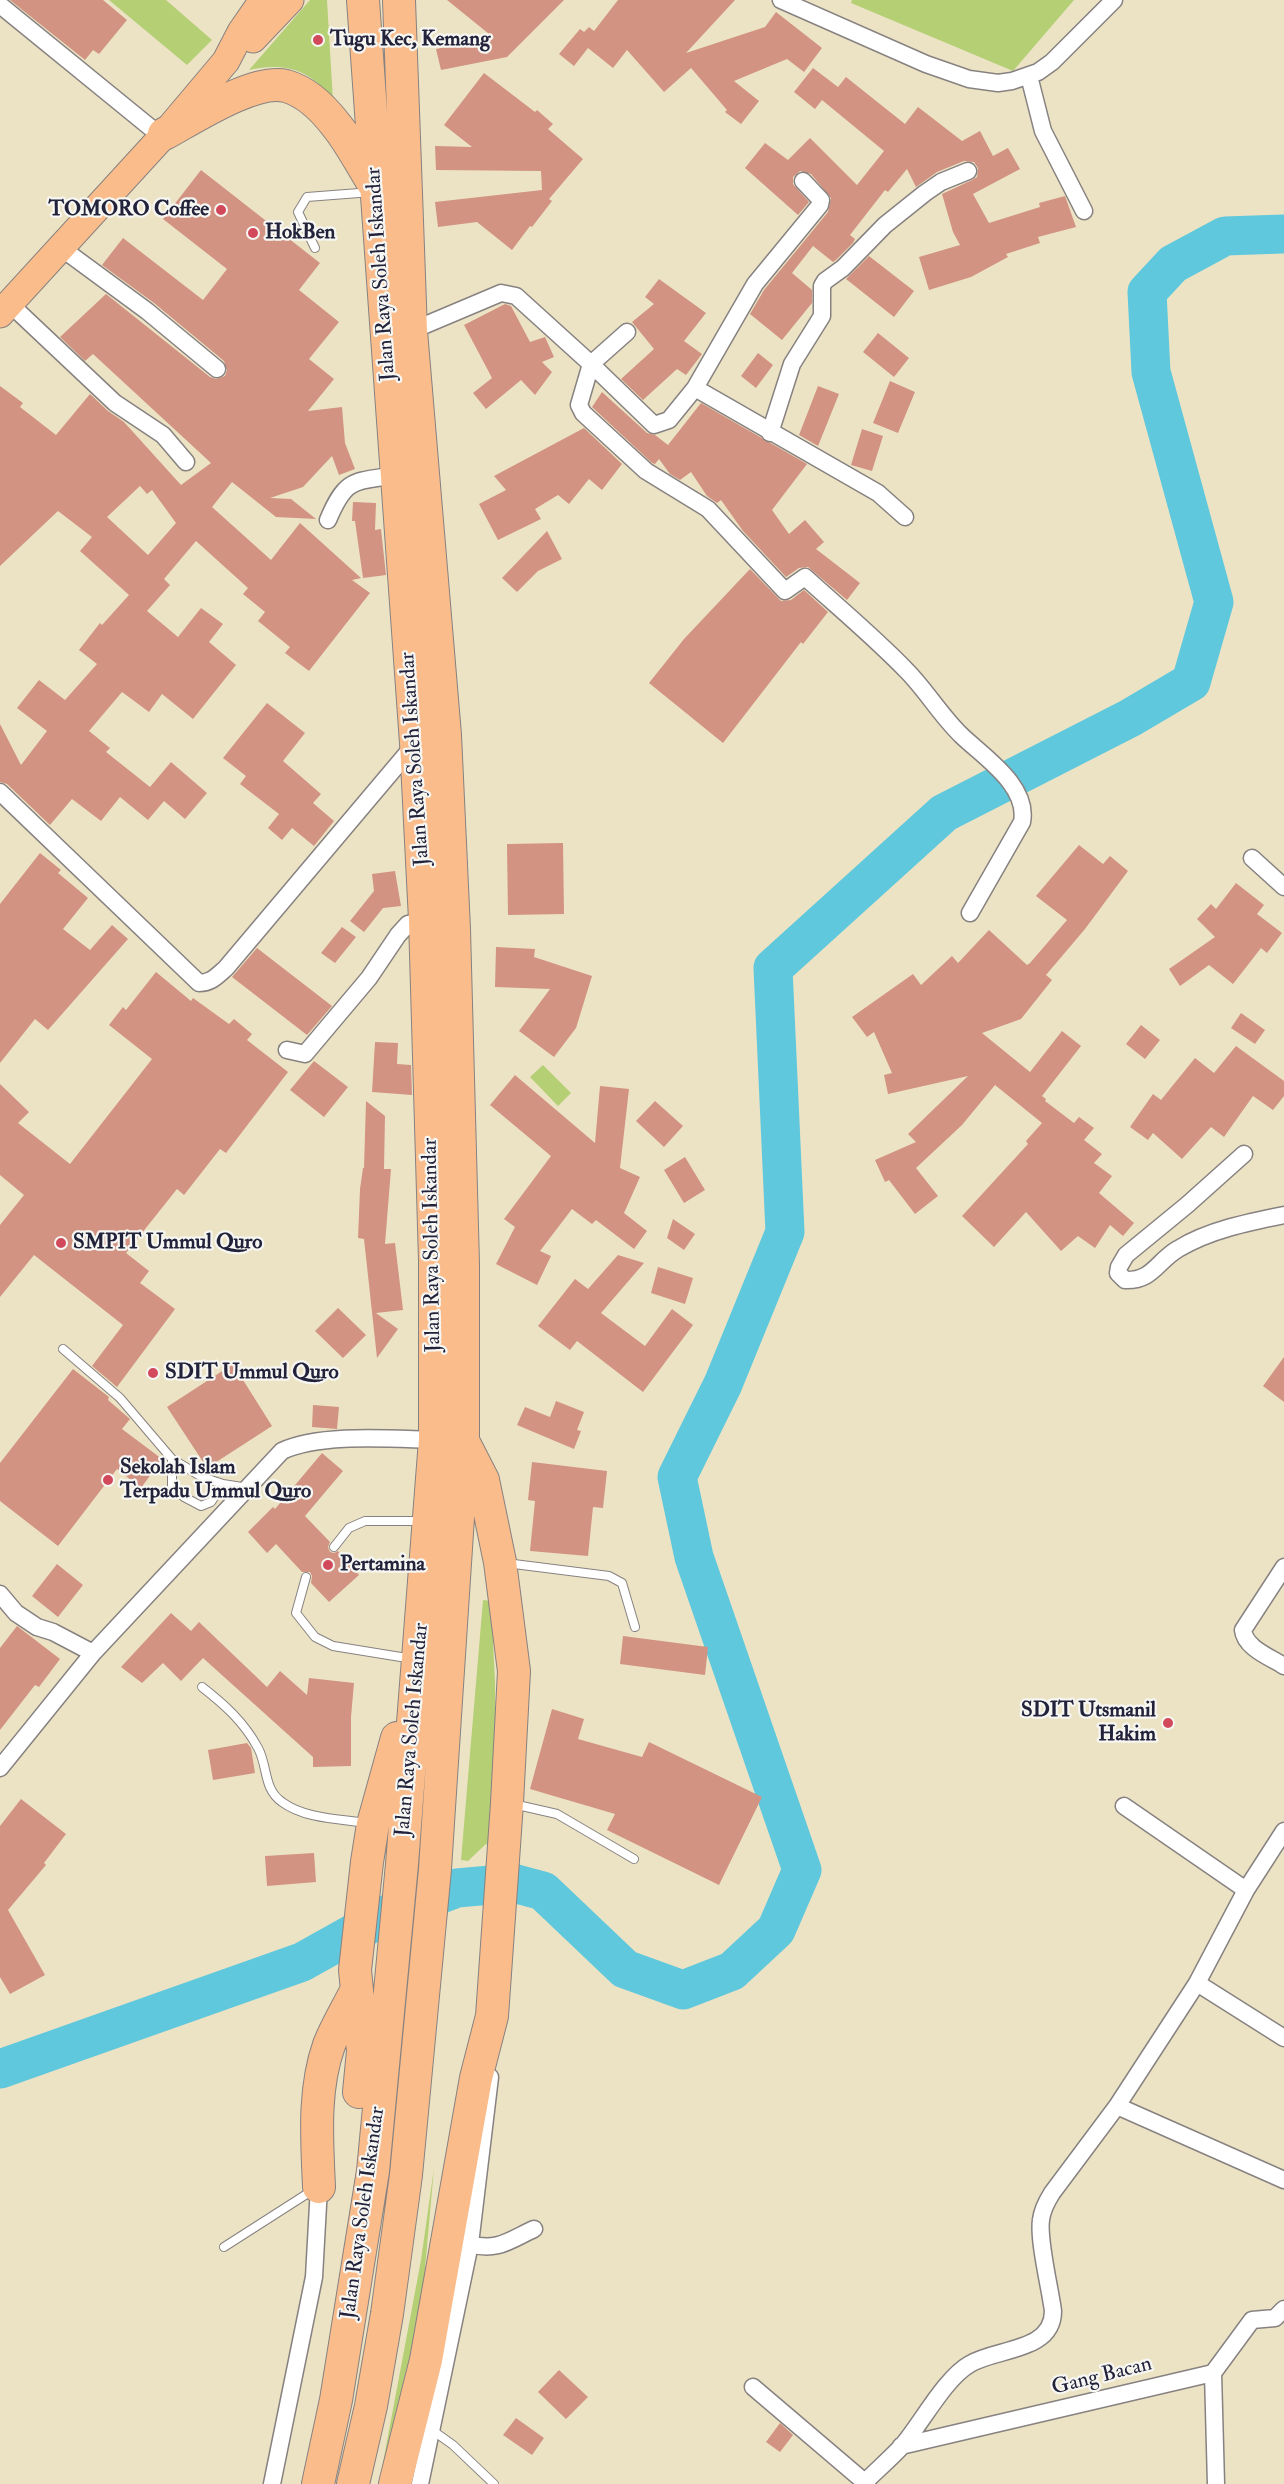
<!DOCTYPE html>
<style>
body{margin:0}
canvas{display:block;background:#ece3c5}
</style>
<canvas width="1284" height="2484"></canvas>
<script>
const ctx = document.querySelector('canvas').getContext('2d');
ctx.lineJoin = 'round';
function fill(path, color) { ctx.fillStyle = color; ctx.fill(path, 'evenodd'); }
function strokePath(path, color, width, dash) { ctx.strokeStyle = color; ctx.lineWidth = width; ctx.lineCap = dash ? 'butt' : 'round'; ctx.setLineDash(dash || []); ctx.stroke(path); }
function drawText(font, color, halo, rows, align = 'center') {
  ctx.font = font + ' "IM FELL Double Pica",serif'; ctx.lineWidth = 4.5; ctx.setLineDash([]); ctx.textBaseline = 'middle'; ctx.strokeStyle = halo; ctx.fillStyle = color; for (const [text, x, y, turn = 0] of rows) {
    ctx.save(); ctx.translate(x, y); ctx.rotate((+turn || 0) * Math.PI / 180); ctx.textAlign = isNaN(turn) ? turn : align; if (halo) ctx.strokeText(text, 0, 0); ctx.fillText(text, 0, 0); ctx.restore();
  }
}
const green = new Path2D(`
 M109,0H166L212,40L187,65Z
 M310,0H327L333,101C312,70 285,62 249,70Z
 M852,0H1074L1013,71L851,3Z
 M543,1065L571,1093L558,1106L530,1077Z
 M483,1600L491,1601L495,1682V1845L486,1844L468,1861L461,1860Z
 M434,2168L420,2324L391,2484H379L421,2260Z`);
const river = new Path2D(`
 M0,2069L302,1962L388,1914L457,1888L513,1883L543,1891L625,1969L683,1990L732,1971L776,1930L802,1870L694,1557L677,1477L723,1384L785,1232L773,968L944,813L1130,718L1191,682L1214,602L1151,372L1147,292L1173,264L1225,236L1284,234`);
const building = new Path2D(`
 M10,0H103L127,20L99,54L93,50L85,60Z
 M447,0H564L507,57L441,70L436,49L494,38Z
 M618,0H735L686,53L765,27L776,12L822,48L804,72L787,59L734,81L759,101L741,124L725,112L727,110L691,68L664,92L627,50L613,68L588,48L574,66L559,54L580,29L584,32L589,27L594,31Z
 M813,68L838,87L846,77L905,124L918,107L962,141L980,131L993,156L1008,148L1020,169L973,194L989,223L1040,207L1039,203L1065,196L1076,227L1038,237L1040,243L1006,254L1008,257L971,277L929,290L919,257L960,245L953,232L942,194L972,180L977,177L978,168L974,162L964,161L937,172L916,187L907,169L888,192L885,190L850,235L855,239L853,243L836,260L833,262L813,246L792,273L812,290V303L782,340L750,314L764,290L828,212L831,198L811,174L800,171L793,177V184L809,202L798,215L745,168L765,143L788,160L810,138L857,185L884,151L822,100L815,109L794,92Z
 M484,73L535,112L537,110L553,124L548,129L583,159L549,199L552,201L532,227L530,226L512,250L477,222L438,227L435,202L542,190L541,171L436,170L435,146L472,147L444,125Z
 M201,170L320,263L299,290L339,322L309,359L334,379L308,411L342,407L345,443L355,469L339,475L332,456L303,487L270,498L291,499L316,519L276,517L232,482L212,507L271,560L300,523L361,578L352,580L370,593L309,671L285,653L290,647L258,621L265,612L243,594L248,588L196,541L164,579L170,585L147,611L178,637L201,608L223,624L209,642L236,665L193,719L162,694L149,712L122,692L89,731L110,748L106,752L150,787L171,762L207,793L185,819L164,801L148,820L120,797L101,821L72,799L50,825L7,784L0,782V724L21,765L47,731L17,708L39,680L65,700L97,664L79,650L100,623L102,625L129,595L80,551L92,537L58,511L0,566V386L23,403L20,407L56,435L90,394L108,411L124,422L181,485L211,463L93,354L85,361L60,337L106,294L210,377L216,379L225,376L227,370L224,361L154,303L102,265L123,238L203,300L227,269L163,219ZM140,486L147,494L152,490L176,523L148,555L107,517Z
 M869,256L914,291L894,317L846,279Z
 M659,279L706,313L684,341L702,354L686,375L677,369L643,400L621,379L654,349L632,322L654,304L645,297Z
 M505,304L511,306L530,342L545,337L554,357L542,362L552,372L535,395L521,380L486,409L473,393L492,378L464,325Z
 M878,333L909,358L894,377L863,352Z
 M758,353L773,365L756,388L741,376Z
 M890,381L915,392L898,433L873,423Z
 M818,386L839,394L818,446L799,435Z
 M602,392L647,433L655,435L668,445L701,403L807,464L772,510L789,534L805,520L824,542L816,549L860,583L847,600L808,567L799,568L786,577L743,531L721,500L717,503L707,496L691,472L680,480L670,474L659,459L655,464L652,463L592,407Z
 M584,428L622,464L602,490L589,479L569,504L558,495L535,509L541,519L498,540L479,504L506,490L494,476Z
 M862,429L883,436L872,471L851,465Z
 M353,502L376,503L375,530L381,529L386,575L363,578L355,521H352Z
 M547,531L562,559L538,571L517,592L502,578Z
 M750,569L781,601L791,600L804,590L828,612L803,644L801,642L723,743L649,683L684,639Z
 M267,703L305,733L283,761L321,794L313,803L334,821L314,846L292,828L282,840L268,828L279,814L240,784L246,776L223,758Z
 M563,843L564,914L508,915L507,844Z
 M1079,845L1103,864L1110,856L1128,871L1085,929L1046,975L1052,980L1021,1019L982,1033L1030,1072L1062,1031L1081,1046L1042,1096L1046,1099L1045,1101L1074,1123L1079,1117L1094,1128L1084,1140L1102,1154L1094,1163L1112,1176L1099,1193L1134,1223L1123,1236L1110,1225L1095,1248L1078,1236L1061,1251L1026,1212L994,1247L962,1216L1028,1144L1026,1141L1042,1123L995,1085L962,1125L916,1168L938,1196L915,1214L889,1180L885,1182L875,1160L916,1142L908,1134L968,1076L888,1094L884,1075L892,1073L874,1032L867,1037L852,1017L913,974L921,985L952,956L958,963L989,930L1027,965L1030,963L1067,920L1036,896Z
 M40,853L61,870L58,873L88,898L63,929L90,950L112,925L128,939L48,1030L35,1019L0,1063V904Z
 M395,871L401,906L383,908L364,932L350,921L374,891L372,874Z
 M1236,883L1264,905L1257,914L1282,933L1267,953L1261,948L1233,984L1209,965L1180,986L1169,969L1215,937L1197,919L1211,904L1216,909Z
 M342,927L356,937L335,963L321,953Z
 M496,947L535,949L534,957L592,976L576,1028L554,1057L519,1031L550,989L495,987Z
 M257,948L332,1006L307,1035L232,977Z
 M156,972L191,1001L193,998L229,1024L234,1019L252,1034L247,1040L288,1072L226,1153L220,1149L184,1195L177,1189L126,1253L149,1271L140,1283L175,1309L117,1387L92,1366L123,1325L34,1255L0,1297V1225L24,1195L0,1175V1084L29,1112L18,1123L70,1164L152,1059L109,1025L123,1007L126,1010Z
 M1241,1013L1265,1030L1255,1044L1231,1028Z
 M1141,1025L1160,1040L1145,1059L1126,1044Z
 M375,1042L398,1043L397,1064L411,1065L412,1095L372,1092Z
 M1236,1046L1284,1081V1096L1273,1110L1253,1096L1224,1137L1211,1127L1182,1159L1153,1133L1148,1140L1130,1127L1153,1094L1161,1100L1195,1058L1214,1073Z
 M314,1061L348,1087L324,1117L290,1090Z
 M515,1075L595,1143L600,1086L629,1089L620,1168L640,1177L624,1213L647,1231L634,1249L596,1220L592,1224L572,1209L540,1251L551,1256L537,1285L496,1264L515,1227L504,1219L551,1156L490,1105Z
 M366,1101L385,1116L384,1169H391L385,1244L395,1243L403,1310L376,1313L398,1329L377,1358L364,1239L358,1238L360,1189L363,1168H364Z
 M655,1101L683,1126L664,1147L636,1121Z
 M685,1157L705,1190L684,1203L664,1170Z
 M673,1219L695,1234L684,1250L667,1238Z
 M618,1255L644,1263L601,1313L645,1346L672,1309L693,1325L643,1392L577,1341L570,1350L538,1326L575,1279L588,1289Z
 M658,1267L693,1278L685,1304L651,1293Z
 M338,1308L366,1335L343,1358L315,1331Z
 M1284,1357V1402L1263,1386Z
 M233,1364L272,1426L207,1468L167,1407Z
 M73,1369L109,1397L108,1400L130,1419L122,1429L162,1459L141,1488L117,1469L58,1546L0,1501V1463Z
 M556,1401L584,1412L577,1430L581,1431L574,1449L517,1425L525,1407L550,1417Z
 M313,1405L339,1407L337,1429L312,1427Z
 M322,1453L343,1471L305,1516L330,1542L328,1547L330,1552L334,1553L338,1551L359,1575L329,1602L311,1583L312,1576L310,1572H302L276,1544L267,1553L248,1532L273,1507L275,1509Z
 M532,1462L607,1471L603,1508L593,1507L588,1556L530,1551L535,1501L528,1500Z
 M57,1564L83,1585L58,1617L32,1596Z
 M171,1613L191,1631L199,1622L267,1687L280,1671L307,1695L309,1678L354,1683L351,1717V1766L313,1767V1757L203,1658L181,1681L163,1663L142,1683L121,1667Z
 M17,1626L60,1659L39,1687L35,1685L0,1730V1648Z
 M623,1636L708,1647L705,1675L620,1664Z
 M552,1709L584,1719L578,1739L642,1757L649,1742L762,1797L719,1885L607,1830L615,1814L530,1789Z
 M247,1743L251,1748L255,1773L213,1780L208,1750Z
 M21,1799L66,1834L44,1863L46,1865L8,1910L45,1975L10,1994L0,1977V1826Z
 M314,1853L316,1882L267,1886L265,1856Z
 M559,2370L588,2397L566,2419L538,2392Z
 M516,2418L544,2438L532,2455L503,2435Z
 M780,2423L793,2435L780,2452L766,2442Z`);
const lane = new Path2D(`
 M315,248L298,212L307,197L372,192
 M63,1349L120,1398L172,1459L202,1477L223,1484L248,1488
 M172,1459V1486L184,1497L201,1506L211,1502L223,1484
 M334,1547L349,1528L365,1521H422
 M506,1563L609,1576L622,1583L635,1627
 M306,1577L296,1613L315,1637L333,1646L413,1659
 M202,1687C225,1705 244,1722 258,1748C268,1766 263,1789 282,1802C305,1819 340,1819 367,1823
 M513,1804L557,1814L634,1859
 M224,2247L313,2190
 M432,2430L453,2445L494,2484`);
const street = new Path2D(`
 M781,0L926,64L969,79L998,83L1012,81L1038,72L1052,62L1114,0
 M0,5L162,137
 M1029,76L1043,131L1084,211
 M60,247L147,311L217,369
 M10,304L115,403L163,435L186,462
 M411,331L501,293L516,296L591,364L654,425L669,420L695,388L878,493L905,517
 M627,332L591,364L579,405L583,413L646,471L708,509L785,591L805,577C838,607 874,637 906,670C926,690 941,716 962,736C984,757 1029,786 1022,822L970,913
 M695,388L755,284L820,205L821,200L803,181
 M770,433L792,364L822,316V286L825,281L843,268L885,225L925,193L941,182L968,171
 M328,520C346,477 354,482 396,475
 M0,792L199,983C211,983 217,976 226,968L415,744
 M1252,858L1284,887
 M287,1050L305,1054L369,978L398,935L408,924L425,920
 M1244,1154L1187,1205L1126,1255L1119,1267L1118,1273L1125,1280C1153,1281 1157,1261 1178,1249C1209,1230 1249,1222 1284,1215
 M1284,1567L1243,1630C1245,1648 1270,1657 1284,1666
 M0,1594L16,1613L37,1627L53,1632L93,1653
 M0,1768L93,1653L282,1451C322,1433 391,1439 435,1440
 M1124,1806L1246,1890
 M1197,1983L1284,2038
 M1117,2106L1284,2180
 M470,2244C497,2252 510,2240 534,2229
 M1213,2373L1216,2484
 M753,2387L867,2484
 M901,2446L1213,2373L1252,2320L1275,2318L1284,2309
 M865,2482C877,2470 891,2458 902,2446C921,2424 945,2378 970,2364C996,2348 1053,2352 1053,2311C1050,2288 1038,2240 1041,2220C1042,2210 1047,2201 1052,2193L1117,2106L1197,1983L1246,1890L1284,1831
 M272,2484L314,2277L319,2187
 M420,2484L470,2244L490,2077`);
const primary = new Path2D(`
 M253,39L290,0
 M0,314L162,137L226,61L241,32L263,0`);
const highway = new Path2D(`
 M164,134C192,119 254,78 286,86C307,92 323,108 336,125C350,142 361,164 373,183
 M359,2092L363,2051L355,1970L367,1862L373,1824L397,1738
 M319,2187C317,2140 313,2090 329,2045C336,2027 347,2009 356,1991
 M318,2484L336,2400L373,2171L402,1864L435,1440V1261L425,920L416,743L363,0
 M353,2484L371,2406L387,2314L406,2175L435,1869L463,1441V1264L454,929L445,735L411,331L399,0
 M395,2484L426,2360L476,2078L492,2016L507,1803L514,1671L500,1562L483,1480L463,1441`);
const markers = [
 [318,40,6,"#d1495b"],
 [221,210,6,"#d1495b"],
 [253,233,6,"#d1495b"],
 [61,1243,6,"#d1495b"],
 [153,1373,6,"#d1495b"],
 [108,1480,6,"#d1495b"],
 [328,1565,6,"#d1495b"],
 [1168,1723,6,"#d1495b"]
];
const poiNames = [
 ["Tugu Kec, Kemang",330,40],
 ["TOMORO Coffee",209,210,"right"],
 ["HokBen",265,233],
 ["SMPIT Ummul Quro",73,1243],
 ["SDIT Ummul Quro",165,1373],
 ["Sekolah Islam",120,1468],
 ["Terpadu Ummul Quro",120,1492],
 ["Pertamina",340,1565],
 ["SDIT Utsmanil",1156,1711,"right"],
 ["Hakim",1156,1735,"right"]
];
const streetNames = [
 ["Jalan Raya Soleh Iskandar",382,274,-94],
 ["Jalan Raya Soleh Iskandar",416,759,-94],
 ["Jalan Raya Soleh Iskandar",433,1245,-91],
 ["Jalan Raya Soleh Iskandar",413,1730,-85],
 ["Jalan Raya Soleh Iskandar",364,2213,-82],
 ["Gang Bacan",1102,2377,-14]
];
fill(green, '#b5cf75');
strokePath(river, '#60c8dc', 39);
fill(building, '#d29383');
strokePath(lane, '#878280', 10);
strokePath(street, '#878280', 19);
strokePath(primary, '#878280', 29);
strokePath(highway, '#878280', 34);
strokePath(lane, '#fff', 8);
strokePath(street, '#fff', 16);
strokePath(primary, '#fabc8b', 27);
strokePath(highway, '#fabc8b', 32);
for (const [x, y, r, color] of markers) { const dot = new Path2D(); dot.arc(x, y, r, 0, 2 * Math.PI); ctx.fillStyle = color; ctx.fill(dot); strokePath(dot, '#f6f6f2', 2); }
drawText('bold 21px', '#22223b', '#f6f6f2', poiNames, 'left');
drawText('21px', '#22223b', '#f6f6f2', streetNames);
</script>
